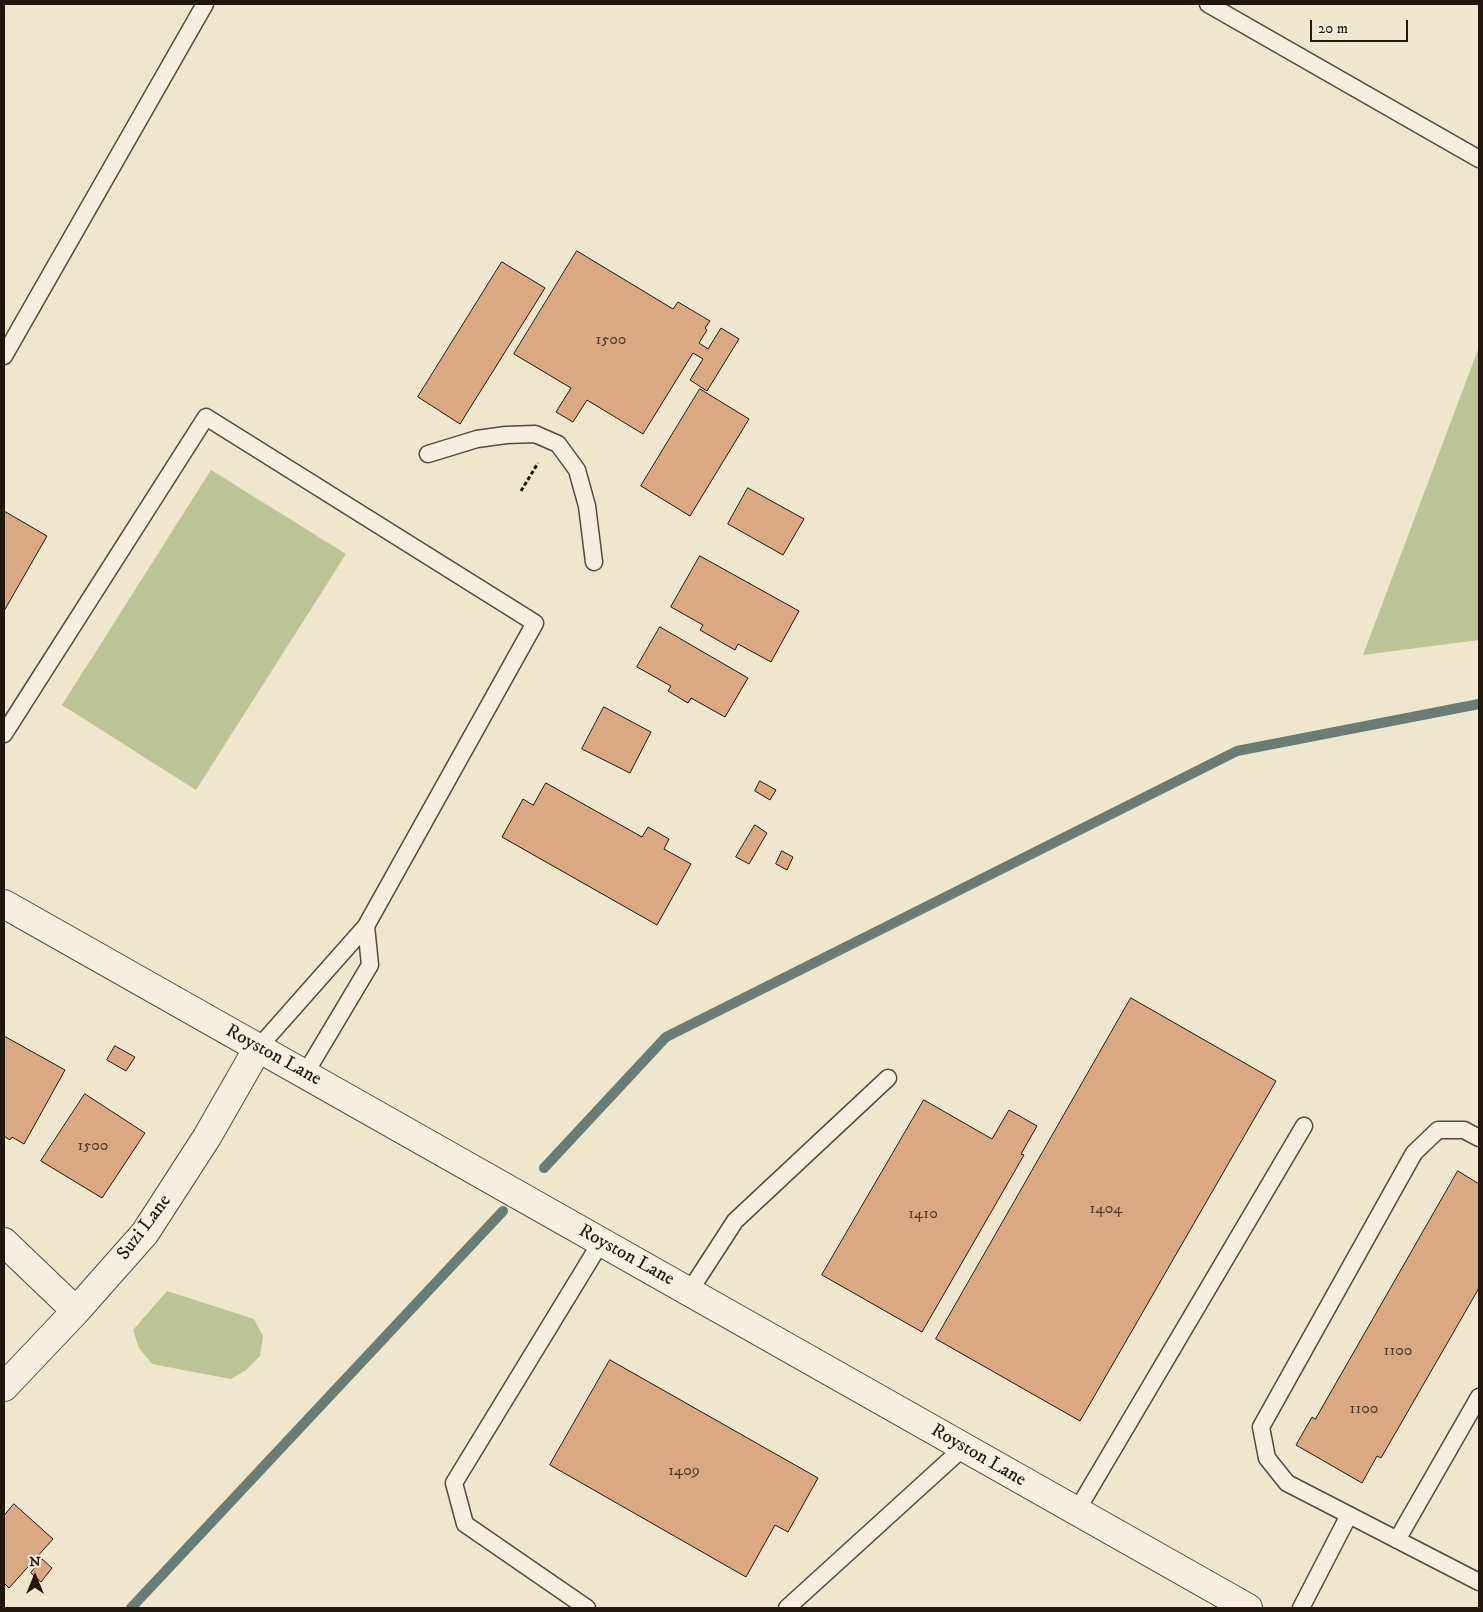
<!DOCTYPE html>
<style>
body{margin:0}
#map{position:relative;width:1483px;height:1612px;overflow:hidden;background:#eee7cd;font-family:"IM FELL DW Pica",serif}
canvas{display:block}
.frame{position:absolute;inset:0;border:5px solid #21170d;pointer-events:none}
.north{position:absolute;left:10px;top:1552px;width:50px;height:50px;-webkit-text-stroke:4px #f4efde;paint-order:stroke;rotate:0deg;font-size:14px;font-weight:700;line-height:20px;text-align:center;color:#21170d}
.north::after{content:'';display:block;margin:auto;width:18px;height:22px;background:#21170d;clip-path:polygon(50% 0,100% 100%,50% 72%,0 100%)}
.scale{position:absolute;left:1310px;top:20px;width:98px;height:22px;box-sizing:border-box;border:2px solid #21170d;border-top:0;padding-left:6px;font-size:15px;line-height:18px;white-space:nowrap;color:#21170d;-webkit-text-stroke:4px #f4efde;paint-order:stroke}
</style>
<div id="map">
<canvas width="1483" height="1612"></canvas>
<div class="frame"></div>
<div class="north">N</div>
<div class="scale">20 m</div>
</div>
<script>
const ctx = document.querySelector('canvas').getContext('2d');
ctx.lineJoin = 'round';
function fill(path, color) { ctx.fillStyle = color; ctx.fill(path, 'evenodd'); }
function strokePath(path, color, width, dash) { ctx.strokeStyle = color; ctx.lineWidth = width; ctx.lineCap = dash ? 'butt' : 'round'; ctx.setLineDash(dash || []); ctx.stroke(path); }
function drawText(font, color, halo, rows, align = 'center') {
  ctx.font = font + ' "IM FELL DW Pica",serif'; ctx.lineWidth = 4.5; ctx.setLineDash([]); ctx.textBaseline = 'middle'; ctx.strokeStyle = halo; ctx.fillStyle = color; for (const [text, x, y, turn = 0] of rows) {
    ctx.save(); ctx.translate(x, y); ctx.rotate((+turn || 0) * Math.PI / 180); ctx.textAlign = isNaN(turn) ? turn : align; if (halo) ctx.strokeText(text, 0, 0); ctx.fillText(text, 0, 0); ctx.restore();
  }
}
const green = new Path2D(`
 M1479,347V640L1363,655Z
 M211,470L346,554L196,790L62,705Z
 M167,1291L254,1319L263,1336L260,1356L246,1370L231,1379L152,1364L139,1348L133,1330Z`);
const stream = new Path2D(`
 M544,1168L666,1037L1237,751L1479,704
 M131,1608L503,1211`);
const building = new Path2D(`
 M577,251L673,309L678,302L710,321L705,328L707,330L699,343L708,349L721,328L739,339L707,391L690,380L703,359L693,353L643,434L587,400L573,422L556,412L571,388L514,354Z
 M502,262L545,288L460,424L418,397Z
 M700,389L749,419L690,516L641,486Z
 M748,488L804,519L783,555L728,524Z
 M4,511L47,536L4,611Z
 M700,556L799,611L771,662L738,644L735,650L700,630L703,625L671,607Z
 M660,627L748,678L725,717L691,698L688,703L668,691L671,686L637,667Z
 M604,707L651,732L630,773L582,749Z
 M760,781L776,790L770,800L755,791Z
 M546,783L642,837L648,827L669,839L664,849L691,864L657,925L502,837L523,799L533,805Z
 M755,825L767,833L749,864L736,857Z
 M782,851L793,857L787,870L776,864Z
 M1131,998L1276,1081L1080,1421L936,1339Z
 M4,1036L65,1070L24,1144L12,1137L10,1140L4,1136Z
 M115,1046L135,1057L126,1071L107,1060Z
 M85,1094L145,1133L102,1198L41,1161Z
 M924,1100L992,1139L1009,1110L1037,1126L1021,1154L1024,1155L922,1332L822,1275Z
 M1458,1171L1479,1184V1288L1381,1458L1377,1456L1362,1483L1296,1445L1312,1417L1315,1419Z
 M610,1360L818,1478L788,1532L775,1525L746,1577L550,1465Z
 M14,1504L53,1539L9,1588L4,1583V1516Z
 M42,1559L52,1568L41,1582L31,1573Z`);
const path = new Path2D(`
 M521,491L538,463`);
const service = new Path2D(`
 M1208,4L1479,159
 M4,356L205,4
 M428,454L477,439L506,435L535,434L558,444L577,470L587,506L594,562
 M4,734L206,417L535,623L366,926L258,1048
 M305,1074L370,965L366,926
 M1479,1138L1464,1130H1438L1414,1153L1261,1427L1267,1458L1287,1483L1479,1582
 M689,1292L735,1221L888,1078
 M1076,1512L1304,1126
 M1397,1540L1479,1397
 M587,1608L465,1524L454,1483L601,1242
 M787,1608L964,1447
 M1301,1608L1349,1515`);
const minor = new Path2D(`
 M4,1242L76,1311
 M4,1387L76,1311L145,1233L207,1137L258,1048`);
const tertiary = new Path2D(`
 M4,904L1248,1608`);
const numberNames = [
 ["1500",611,341],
 ["1500",93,1147],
 ["1404",1106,1210],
 ["1410",923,1215],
 ["1100",1398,1352],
 ["1100",1364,1410],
 ["1409",684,1472]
];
const streetNames = [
 ["Royston Lane",273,1056,29],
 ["Suzi Lane",145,1228,-53],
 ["Royston Lane",626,1256,29],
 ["Royston Lane",978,1456,30]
];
fill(green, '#bcc495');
strokePath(stream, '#6a7c76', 10);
fill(building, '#daa883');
strokePath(building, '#21170d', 1);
strokePath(service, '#544b3d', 19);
strokePath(minor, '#544b3d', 30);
strokePath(tertiary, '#544b3d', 30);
strokePath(path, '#21170d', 3, [4, 2.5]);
strokePath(service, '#f4efde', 16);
strokePath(minor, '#f4efde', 28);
strokePath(tertiary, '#f4efde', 28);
drawText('16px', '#4f3b2a', null, numberNames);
drawText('19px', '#21170d', '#f4efde', streetNames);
</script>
